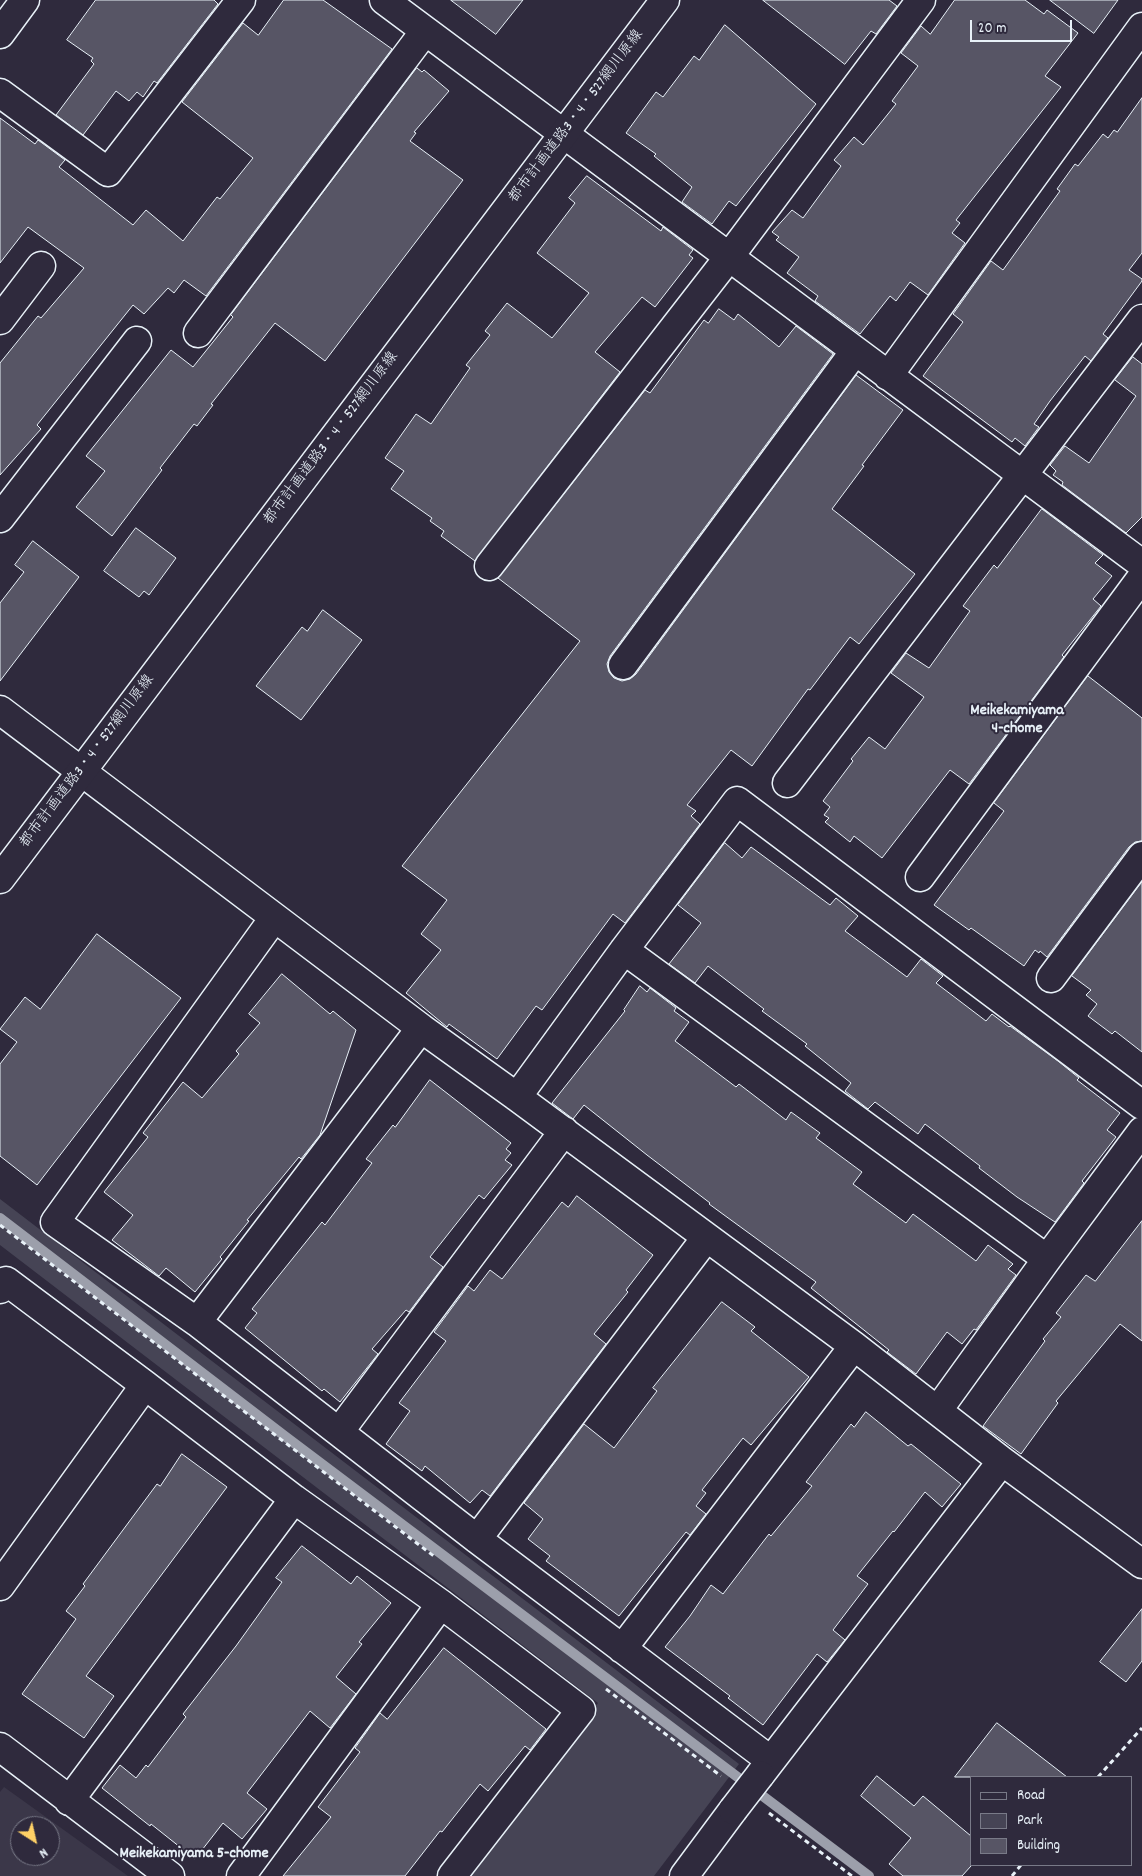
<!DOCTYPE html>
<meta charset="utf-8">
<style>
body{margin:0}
#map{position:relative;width:1142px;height:1876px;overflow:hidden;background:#2f2a3d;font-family:Dekko,sans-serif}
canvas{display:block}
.legend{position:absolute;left:970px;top:1776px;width:162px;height:90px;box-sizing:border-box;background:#2f2a3d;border:1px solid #797a88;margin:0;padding:6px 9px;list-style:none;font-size:15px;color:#e8f1f8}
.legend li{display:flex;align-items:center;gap:10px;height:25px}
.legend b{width:25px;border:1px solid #797a88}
.north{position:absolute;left:10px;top:1816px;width:50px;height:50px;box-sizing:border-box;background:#2f2a3d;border:1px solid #797a88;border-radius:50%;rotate:145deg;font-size:14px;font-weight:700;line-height:20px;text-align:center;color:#e8f1f8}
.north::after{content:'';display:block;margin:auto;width:18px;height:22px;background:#ffd166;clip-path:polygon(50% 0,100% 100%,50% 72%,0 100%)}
.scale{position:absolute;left:970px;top:20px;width:102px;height:22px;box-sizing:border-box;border:2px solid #e8f1f8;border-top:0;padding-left:6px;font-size:15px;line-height:18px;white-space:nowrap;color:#e8f1f8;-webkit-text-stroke:4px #2f2a3d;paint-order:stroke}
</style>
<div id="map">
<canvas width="1142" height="1876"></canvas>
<ul class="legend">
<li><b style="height:6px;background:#2f2a3d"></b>Road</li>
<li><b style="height:14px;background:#464455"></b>Park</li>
<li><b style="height:14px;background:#575565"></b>Building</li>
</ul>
<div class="north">N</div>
<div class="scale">20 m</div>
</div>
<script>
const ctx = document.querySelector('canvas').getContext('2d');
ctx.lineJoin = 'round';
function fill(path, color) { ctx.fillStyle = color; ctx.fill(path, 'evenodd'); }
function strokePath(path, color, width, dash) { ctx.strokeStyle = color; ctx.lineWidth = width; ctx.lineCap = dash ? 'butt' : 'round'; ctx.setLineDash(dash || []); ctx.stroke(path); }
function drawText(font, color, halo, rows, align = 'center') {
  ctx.font = font + ' Dekko,"Klee One",sans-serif'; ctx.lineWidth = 4; ctx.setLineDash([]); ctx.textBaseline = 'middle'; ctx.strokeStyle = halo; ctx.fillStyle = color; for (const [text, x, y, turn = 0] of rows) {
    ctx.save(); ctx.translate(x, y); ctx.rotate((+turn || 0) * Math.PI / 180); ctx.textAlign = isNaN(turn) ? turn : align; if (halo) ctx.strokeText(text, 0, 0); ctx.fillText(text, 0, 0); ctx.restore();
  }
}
const built = new Path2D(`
 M4,1787L128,1876H0V1792ZM20,1826H50V1856H20Z`);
const green = new Path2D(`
 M0,1199L739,1764L654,1876H469L598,1703L0,1245Z`);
const stream = new Path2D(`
 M0,1218L286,1437L869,1876`);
const building = new Path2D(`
 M96,0H214L218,4L157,83L154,81L143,97L137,92L129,101L116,91L83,135L56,115L94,64L91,61L93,58L67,40Z
 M284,0H323L392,49L206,296L184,280L174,293L168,288L144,314L133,305L37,425L41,429L0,475V363L38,316L41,318L84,268L28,227L0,263V118L35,144L38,140L65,160L59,167L133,225L146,210L183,241L217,197L220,199L253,158L182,102L243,23L258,35Z
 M451,0H523L496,34Z
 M763,0H889L897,6L876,34L871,31L845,64Z
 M955,0H1025L1044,14L1047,10L1078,33L1045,76L1061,87L956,220L960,223L952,233L965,243L928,295L910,282L896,301L890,296L860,334L815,301L818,296L787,273L799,257L776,240L779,237L772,232L792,210L803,218L841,166L834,160L854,137L863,145L896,104L892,101L918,66L901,53L921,26L930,34Z
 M1050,0H1118L1094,33Z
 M725,25L816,104L736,206L729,201L712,224L682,202L692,187L654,156L656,154L626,133L656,92L663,97L694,56L699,60Z
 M417,68L422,72L424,70L449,91L414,132L416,133L410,141L463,180L325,361L275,323L211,404L213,405L197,426L194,424L160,468L162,470L112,536L76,507L105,471L86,456L171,350L193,367L233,317L231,315Z
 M1142,98V253L1129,270L1142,279V281L1103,334L1108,338L1091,361L1085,356L1050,401L1034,424L1039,427L1025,446L1015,438L1012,442L923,376L963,322L953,314L991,261L1003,270L1060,191L1057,189L1075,164L1078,166L1103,134L1108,138L1114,130L1117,132Z
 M587,176L661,231L663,227L693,250L689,255L693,258L655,307L642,297L595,352L620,372L475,561L441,536L444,531L430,521L432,518L391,489L404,471L385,458L416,414L431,424L470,368L466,365L490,335L485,331L507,303L552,338L589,293L537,253L575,203L569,198Z
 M719,309L734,320L738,314L779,347L796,326L833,354L610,656L607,664L609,672L614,678L622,681L630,679L636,674L856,375L903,410L862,465L864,466L832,509L915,574L859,644L850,637L810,690L808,689L752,766L731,750L687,805L696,811L691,816L700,824L625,923L613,914L542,1010L536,1006L497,1059L449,1024L447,1027L406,993L441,950L421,934L447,900L402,866L580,641L498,578L645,390L650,393L704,320L708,323Z
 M1133,357L1142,364V517L1126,533L1062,485L1063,482L1053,475L1056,471L1050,465L1065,446L1089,463L1136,396L1115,380Z
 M1042,509L1103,555L1095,563L1112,576L1093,599L1101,606L1062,655L1064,657L969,784L950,770L882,858L854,836L850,842L825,822L829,818L824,815L830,807L823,801L853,761L851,759L869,737L885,749L924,697L891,673L906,653L929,668L970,611L963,606L994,565L997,568Z
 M136,528L176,558L149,595L144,591L139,597L104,571Z
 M33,541L79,577L0,681V603L24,572L15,565Z
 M323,610L362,640L301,720L256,686L302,627L307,631Z
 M1088,676L1142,718V841L1135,842L1129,847L1047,957L1040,951L1039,953L1035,950L1024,966L971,928L969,930L934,905L1004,811L994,803Z
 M725,843L742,858L751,847L830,905L836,898L858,916L845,931L907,977L921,959L943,976L936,983L986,1021L992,1014L1009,1027L1010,1026L1058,1061L1079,1078L1077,1080L1120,1113L1107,1130L1116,1137L1082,1181L1084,1183L1055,1222L1017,1197L979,1168L980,1166L925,1124L918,1134L875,1102L868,1109L850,1095L845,1091L851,1083L805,1046L807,1044L762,1011L764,1009L708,966L695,983L669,964L701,923L678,905Z
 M1142,882V1052L1115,1031L1112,1034L1088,1016L1097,1004L1086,995L1091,990L1072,976Z
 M97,934L181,998L37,1185L0,1156V1064L17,1042L0,1029L25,997L40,1009Z
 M282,974L330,1014L333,1011L356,1030L320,1135L301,1159L299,1157L247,1220L249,1221L220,1257L222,1259L195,1292L166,1268L159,1276L112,1240L133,1215L104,1192L148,1137L143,1133L183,1082L202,1098L239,1054L236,1051L260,1023L249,1014Z
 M640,986L647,992L650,988L676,1008L674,1011L689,1022L675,1041L736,1087L739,1084L786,1120L791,1112L820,1133L816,1138L862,1172L853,1184L906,1223L913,1214L976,1261L988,1245L1013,1264L1008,1269L1016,1275L976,1330L974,1329L962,1344L947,1332L916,1374L887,1352L889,1350L811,1288L816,1282L709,1204L710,1203L647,1155L584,1105L573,1119L552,1103L625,1011L624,1010Z
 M430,1080L511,1143L506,1149L511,1153L505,1160L512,1165L484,1199L479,1195L430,1257L443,1267L409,1312L406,1310L372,1349L378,1354L340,1402L324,1389L322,1391L245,1328L257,1313L252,1309L322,1222L325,1225L372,1163L366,1159L393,1125L395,1127Z
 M577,1196L653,1255L626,1290L628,1292L594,1334L606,1344L490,1496L482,1490L470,1503L425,1466L422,1471L386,1444L410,1411L399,1403L446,1341L434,1332L468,1286L474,1291L490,1270L502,1279L562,1202L568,1207Z
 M1142,1221V1341L1120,1324L1056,1401L1058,1403L1021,1454L983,1426L1045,1341L1043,1339L1061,1317L1056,1313L1086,1275L1095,1281Z
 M722,1302L755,1327L751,1331L809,1377L751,1445L743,1438L702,1490L706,1493L696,1506L706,1514L690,1535L686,1532L619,1616L546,1561L550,1556L528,1539L543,1519L524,1503L584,1424L614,1448L657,1391L653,1388Z
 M866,1412L908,1446L911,1444L961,1484L942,1507L925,1492L894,1532L893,1531L857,1576L868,1584L833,1630L845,1640L827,1662L817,1654L763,1725L728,1698L730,1696L665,1647L690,1616L711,1585L723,1594L769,1534L771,1536L812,1486L806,1482L851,1424L854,1427Z
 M182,1454L227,1487L86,1676L114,1696L84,1738L22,1694L76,1619L66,1611L85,1586L83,1584L157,1484L160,1486Z
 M302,1546L351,1584L357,1576L391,1603L359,1642L362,1644L336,1677L356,1694L330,1728L310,1711L247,1793L267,1809L242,1839L223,1823L195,1859L151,1824L150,1826L102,1788L120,1765L136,1778L146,1765L148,1767L186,1717L183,1714L236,1646L282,1582L276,1578Z
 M1142,1609V1661L1126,1682L1100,1662Z
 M444,1648L546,1729L530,1750L525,1746L488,1791L480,1784L442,1832L440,1831L405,1876H283L331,1817L318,1807L360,1752L355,1748L380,1713L387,1719Z
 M997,1723L1067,1777H955Z
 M877,1776L914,1806L923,1796L971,1836V1866L962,1876H903L889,1864L911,1838L861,1796Z`);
const path = new Path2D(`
 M0,1225L435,1557
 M606,1689L721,1776
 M1098,1777L1142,1728
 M769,1813L852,1876
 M1012,1876L1021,1865`);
const street = new Path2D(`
 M384,0L1142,564
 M0,34L25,0
 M0,93L108,172L241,0
 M0,320L41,266
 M198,333L425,31
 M888,376L1142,27
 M0,518L137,341
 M489,566L729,257L921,0
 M623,665L855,351
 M0,710L421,1028L517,1097L854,1346L1002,1461L1142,1564
 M787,783L1142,319
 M920,877L1142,577
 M274,918L55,1222L197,1322L477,1539L770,1760
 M624,950L1047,1259
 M1051,978L1142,856
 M517,1097L624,950L737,801L1142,1105
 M0,1289L6,1281L145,1385L294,1499L441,1604L581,1710L452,1876
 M197,1322L421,1028
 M938,1410L1047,1259L1142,1131
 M339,1432L564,1131
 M477,1539L706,1238
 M0,1586L145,1385
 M622,1649L854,1346
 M0,1747L170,1876
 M760,1775L1002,1461
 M69,1801L294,1499
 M241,1876L441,1604
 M684,1876L733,1810`);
const secondary = new Path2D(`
 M0,879L665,0`);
const streetBridge = new Path2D(`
 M733,1810L760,1775`);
const streetNames = [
 ["都市計画道路3・4・527網川原線",577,117,-53],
 ["都市計画道路3・4・527網川原線",332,439,-53],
 ["都市計画道路3・4・527網川原線",88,762,-53]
];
const neighbourhoodNames = [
 ["Meikekamiyama",1017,712],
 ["4-chome",1017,730],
 ["Meikekamiyama 5-chome",194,1855]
];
fill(built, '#3b3749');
fill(green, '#464455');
strokePath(stream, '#9c9fab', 10);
fill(building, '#575565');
strokePath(building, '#e8f1f8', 1);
strokePath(street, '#e8f1f8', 31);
strokePath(secondary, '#e8f1f8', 31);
strokePath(path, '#e8f1f8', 3, [5, 4]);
strokePath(street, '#2f2a3d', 28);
strokePath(secondary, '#2f2a3d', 28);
strokePath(streetBridge, '#e8f1f8', 31, []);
strokePath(streetBridge, '#2f2a3d', 28);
drawText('15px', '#e8f1f8', '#2f2a3d', streetNames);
drawText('bold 16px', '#e8f1f8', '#2f2a3d', neighbourhoodNames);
</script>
